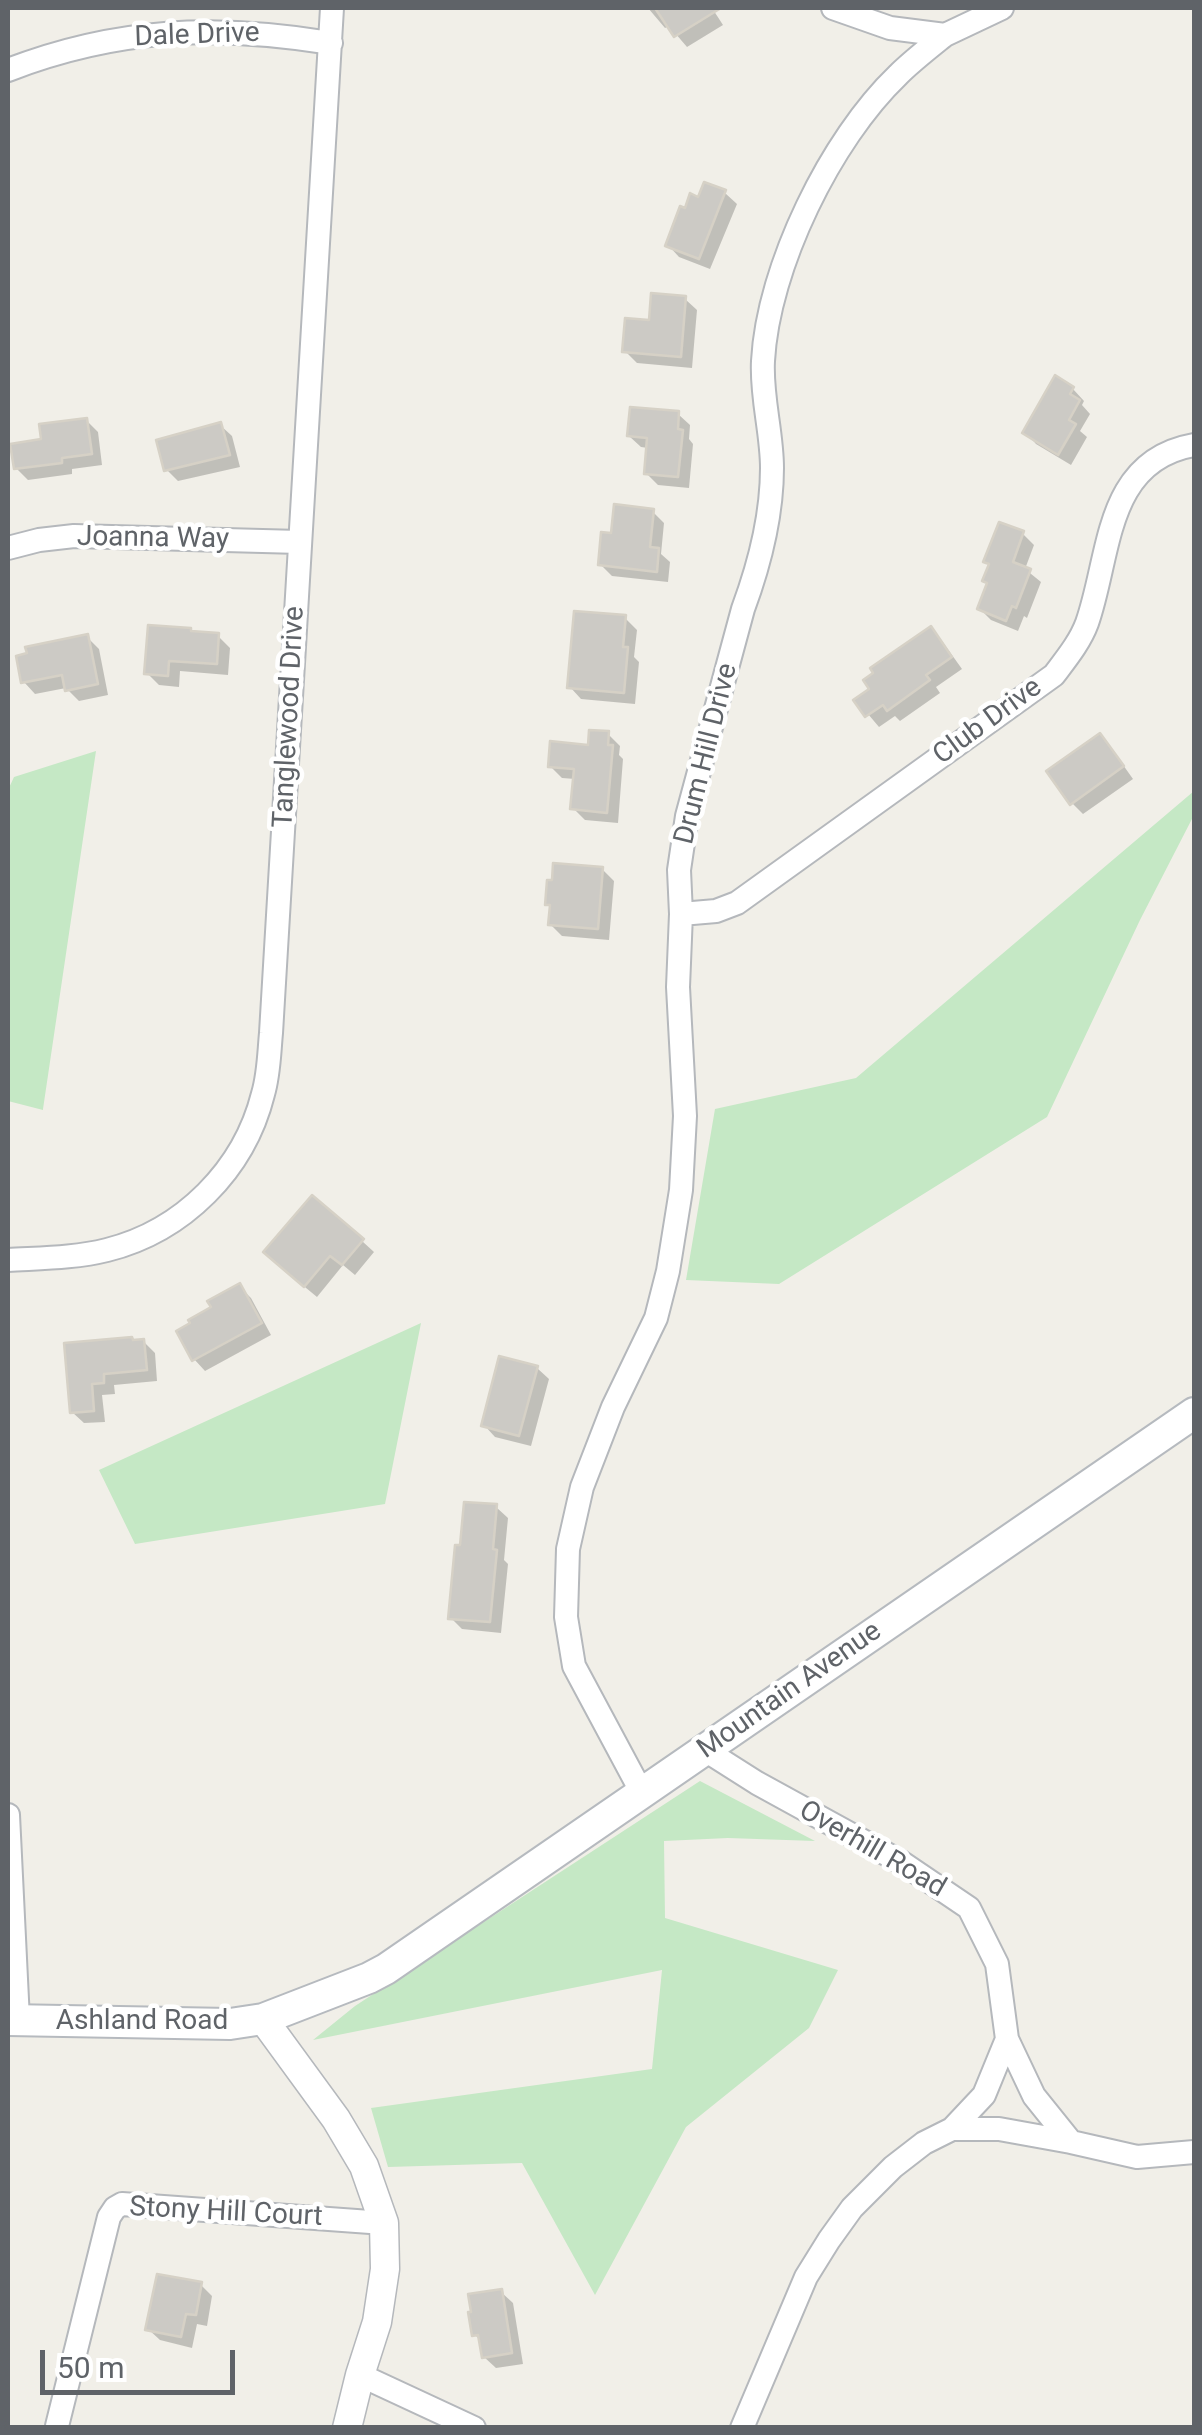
<!DOCTYPE html>
<style>
body{margin:0}
#map{position:relative;width:1202px;height:2435px;overflow:hidden;background:#f1efe8;font-family:Roboto,sans-serif}
canvas{display:block}
.frame{position:absolute;inset:0;border:10px solid #5f6368;pointer-events:none}
.scale{position:absolute;left:40px;top:2350px;width:195px;height:45px;box-sizing:border-box;border:5px solid #5f6368;border-top:0;padding-left:12px;font-size:30px;line-height:35px;white-space:nowrap;color:#5f6368;-webkit-text-stroke:8px #fff;paint-order:stroke}
</style>
<div id="map">
<canvas width="1202" height="2435"></canvas>
<div class="frame"></div>
<div class="scale">50 m</div>
</div>
<script>
const ctx = document.querySelector('canvas').getContext('2d');
ctx.lineJoin = 'round';
function fill(path, color) { ctx.fillStyle = color; ctx.fill(path, 'evenodd'); }
function strokePath(path, color, width, dash) { ctx.strokeStyle = color; ctx.lineWidth = width; ctx.lineCap = dash ? 'butt' : 'round'; ctx.setLineDash(dash || []); ctx.stroke(path); }
function drawText(font, color, halo, rows, align = 'center') {
  ctx.font = font + ' Roboto,sans-serif'; ctx.lineWidth = 9; ctx.setLineDash([]); ctx.textBaseline = 'middle'; ctx.strokeStyle = halo; ctx.fillStyle = color; for (const [text, x, y, turn = 0] of rows) {
    ctx.save(); ctx.translate(x, y); ctx.rotate((+turn || 0) * Math.PI / 180); ctx.textAlign = isNaN(turn) ? turn : align; if (halo) ctx.strokeText(text, 0, 0); ctx.fillText(text, 0, 0); ctx.restore();
  }
}
const green = new Path2D(`
 M96,751L43,1109V1110L8,1101V790L14,777Z
 M1194,791V815L1140,920L1047,1117L779,1284L686,1280L715,1109L856,1078Z
 M421,1323L385,1504L135,1544L99,1470Z
 M700,1781L815,1841L728,1838L664,1841L665,1918L838,1970L809,2028L686,2127L595,2295L522,2163L388,2167L371,2108L652,2069L662,1970L313,2040L355,2006Z`);
const shadow = new Path2D(`
 M648,8H712L723,25L687,47L669,26L665,28Z
 M725,193L737,204L710,269L679,257L668,245L686,211L699,200Z
 M685,299L697,310L692,368L637,363L625,351L651,323Z
 M1056,379L1073,389L1084,401L1082,405L1090,414L1080,431L1087,437L1071,465L1036,444L1025,432Z
 M678,414L690,425L689,439L693,444L689,488L658,485L646,473L648,448L641,447L629,436Z
 M86,420L98,432L102,465L72,469V474L28,480L16,468L44,442Z
 M220,425L232,436L240,467L178,481L167,470Z
 M652,511L664,523L661,554L670,562L668,582L612,576L600,564L613,536Z
 M1023,534L1034,545L1025,569L1041,582L1027,618L1024,616L1018,631L991,620L980,609L989,584L991,566L986,562Z
 M625,618L637,630L634,657L639,662L635,704L581,699L570,687Z
 M931,629L942,641L962,669L936,687L940,693L900,721L895,716L879,727L857,701L873,690L877,673Z
 M193,634L218,636L230,648L228,675L180,671L179,687L159,685L147,673Z
 M87,637L99,649L108,695L79,701L66,688L35,694L24,682Z
 M608,734L620,746L619,755L623,759L618,823L585,820L573,808L575,779L562,778L550,766L590,747Z
 M1100,737L1111,748L1133,779L1083,814L1072,803Z
 M602,869L614,881L609,940L562,936L550,924L552,908L548,904L554,882Z
 M362,1241L374,1252L355,1275L343,1265L317,1297L277,1264Z
 M240,1287L251,1298L271,1335L205,1371L194,1359V1324Z
 M143,1341L155,1353L157,1381L114,1385L115,1394L102,1395L105,1422L84,1423L72,1412L67,1345Z
 M537,1368L549,1379L531,1446L495,1437L484,1425Z
 M496,1507L508,1518L504,1560L508,1564L501,1633L462,1629L451,1618L462,1548Z
 M201,2285L212,2296L207,2326L197,2324L192,2348L160,2340L148,2329Z
 M501,2292L513,2303L523,2364L496,2368L484,2357L482,2342L474,2334Z`);
const building = new Path2D(`
 M655,8H721L674,37Z
 M704,182L726,190L699,259L665,246L680,206L685,208L690,193L698,197Z
 M651,293L686,296L681,357L622,352L625,318L649,320Z
 M1055,375L1074,387L1070,394L1080,400L1069,420L1076,424L1058,455L1022,433Z
 M630,407L679,411L678,429L683,430L678,477L644,474L647,438L627,436Z
 M87,418L92,454L62,458V463L14,469L10,444L41,439L39,424Z
 M221,422L230,455L164,471L156,440Z
 M614,504L654,509L650,547L659,548L657,572L598,565L601,532L611,533Z
 M999,522L1024,531L1013,562L1031,569L1016,608L1012,606L1006,621L977,609L987,583L982,581L989,564L983,562Z
 M574,611L626,615L623,647H628L624,693L567,688Z
 M148,625L191,628V631L219,633L217,664L169,661L168,676L144,674Z
 M931,626L952,657L926,675L930,680L887,711L883,705L865,717L853,700L869,689L863,680L873,673L870,668Z
 M88,634L98,684L65,691L62,675L21,683L16,656L27,653L25,647Z
 M589,730L609,731L608,745H613L607,813L570,809L574,769L548,767L550,741L588,745Z
 M1100,733L1124,766L1070,805L1046,771Z
 M553,863L603,867L598,929L548,925L550,905H545L547,880H552Z
 M312,1195L364,1239L342,1265L330,1256L304,1287L263,1252Z
 M240,1283L262,1323L192,1361L176,1331L190,1323L188,1320L211,1307L207,1301Z
 M132,1337L133,1340L144,1339L147,1370L104,1374V1383L92,1384L94,1411L70,1413L64,1343Z
 M499,1356L538,1366L519,1436L481,1426Z
 M464,1502L497,1504L493,1549L497,1550L490,1622L448,1619L455,1545H460Z
 M157,2274L202,2282L196,2315L186,2314L181,2337L145,2330Z
 M502,2289L512,2353L482,2358L478,2335L472,2336L468,2312H471L468,2294Z`);
const minor = new Path2D(`
 M945,35L1002,8
 M8,70C117,28 216,24 331,43
 M8,548L39,540L74,536L300,542
 M681,914L716,911L737,903L1054,675C1066,659 1080,642 1087,623C1111,555 1104,461 1194,445
 M8,1260C41,1258 75,1258 107,1250C183,1231 244,1170 263,1094C269,1074 269,1054 271,1033L332,8
 M705,1750L757,1783L901,1862L969,1908L997,1964L1007,2039L984,2095L952,2129L924,2143L893,2167L852,2208L829,2240L806,2277L742,2428
 M642,1793L574,1666L566,1617L568,1549L582,1487L613,1407L656,1318L668,1271L681,1190L685,1116L678,987L681,914L679,870L687,816L743,609C760,563 772,517 772,468C772,432 761,397 763,361C768,267 831,139 898,75C912,61 929,48 945,35L890,28L833,8
 M8,1815L18,2020
 M1007,2039L1034,2096L1071,2142
 M952,2129H999L1071,2142L1137,2157L1194,2152
 M360,2375L474,2428
 M57,2426L109,2217L115,2208L122,2204L384,2223`);
const tertiary = new Path2D(`
 M263,2019L336,2119L364,2166L384,2223L385,2269L377,2322L360,2375L347,2428`);
const secondary = new Path2D(`
 M8,2020L230,2024L263,2019L369,1978L386,1969L1194,1413`);
const streetNames = [
 ["Dale Drive",197,36,-2],
 ["Joanna Way",153,539,1],
 ["Tanglewood Drive",290,717,-87],
 ["Club Drive",988,722,-36],
 ["Drum Hill Drive",707,754,-76],
 ["Mountain Avenue",790,1691,-35],
 ["Overhill Road",872,1850,30],
 ["Ashland Road",142,2022],
 ["Stony Hill Court",226,2213,3]
];
fill(green, '#c5e8c5');
fill(shadow, '#0003');
fill(building, '#cccac5');
strokePath(building, '#d6d1c6', 2.5);
strokePath(minor, '#b5b8bc', 26);
strokePath(tertiary, '#b5b8bc', 31);
strokePath(secondary, '#b6babf', 34);
strokePath(minor, '#fff', 22);
strokePath(tertiary, '#fff', 28);
strokePath(secondary, '#fff', 30);
drawText('28px', '#5f6368', '#fff', streetNames);
</script>
